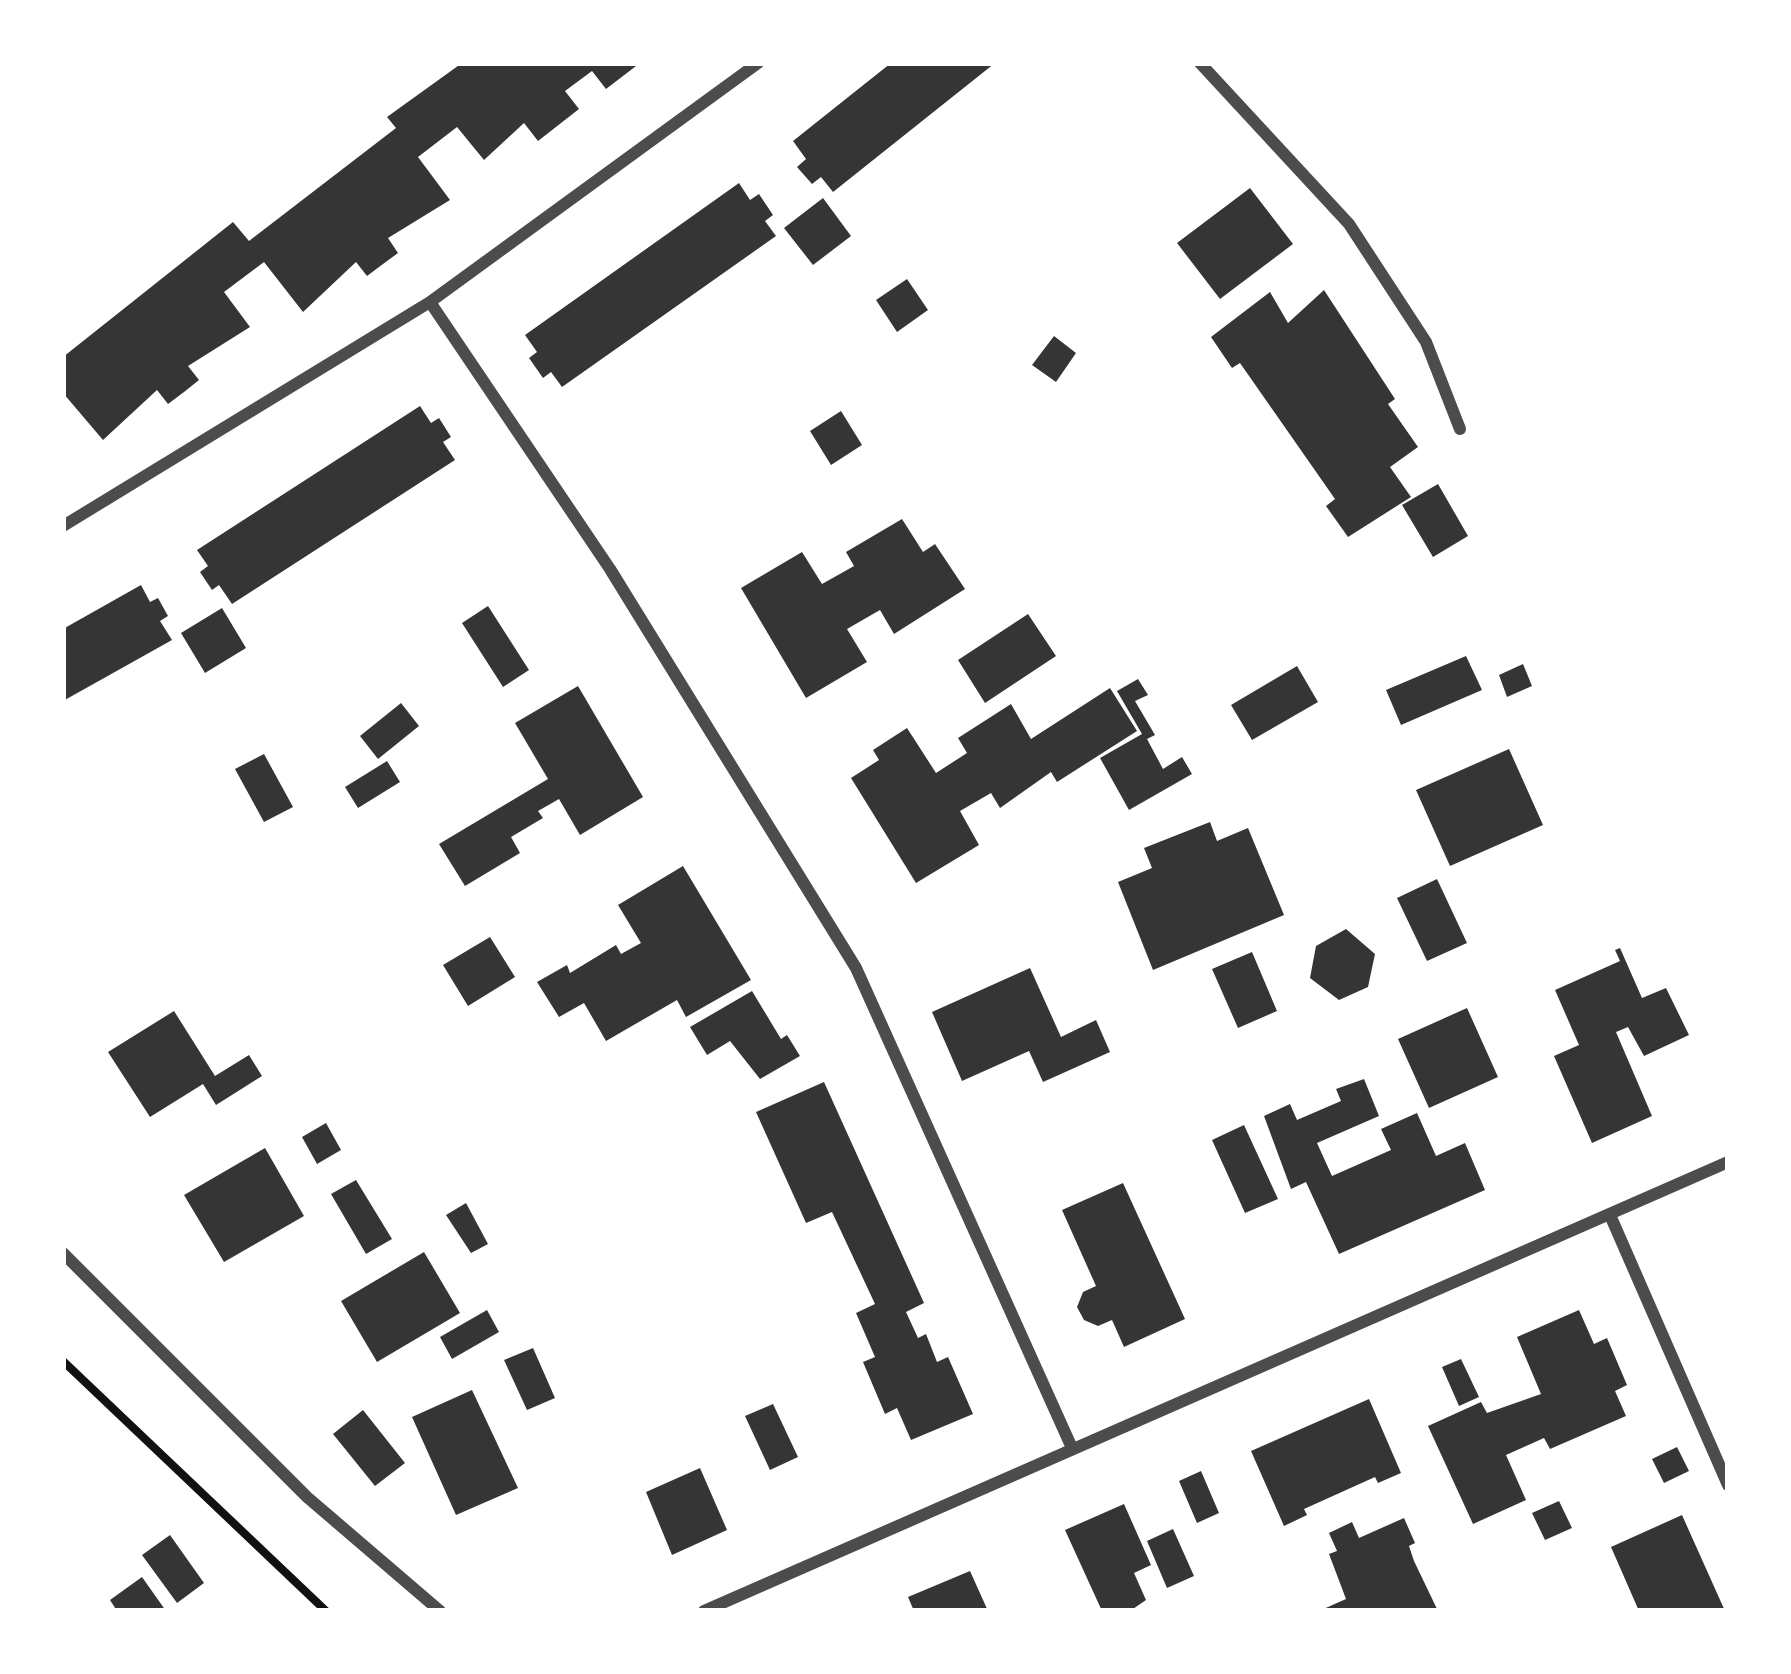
<!DOCTYPE html>
<style>
body{margin:0}
#map{position:relative;width:1791px;height:1674px;overflow:hidden;background:#fff;font-family:Mulish,sans-serif}
canvas{display:block}
.frame{position:absolute;inset:0;border:66px solid #fff;pointer-events:none}
</style>
<div id="map">
<canvas width="1791" height="1674"></canvas>
<div class="frame"></div>
</div>
<script>
const ctx = document.querySelector('canvas').getContext('2d');
ctx.lineJoin = 'round';
function fill(path, color) { ctx.fillStyle = color; ctx.fill(path, 'evenodd'); }
function strokePath(path, color, width, dash) { ctx.strokeStyle = color; ctx.lineWidth = width; ctx.lineCap = dash ? 'butt' : 'round'; ctx.setLineDash(dash || []); ctx.stroke(path); }
const building = new Path2D(`
 M462,63H640L606,89L592,71L565,91L579,109L538,141L524,123L484,160L457,127L418,157L450,200L388,238L398,253L383,264L367,276L356,262L303,312L264,262L224,292L250,327L188,366L199,380L184,392L168,404L157,390L103,440L63,393V357L233,222L249,241L396,128L387,117Z
 M891,63H995L833,192L821,177L812,184L797,167L806,159L793,141Z
 M739,183L750,200L759,194L773,215L765,221L776,236L562,387L551,372L543,378L529,358L537,352L525,335Z
 M1250,188L1293,244L1220,299L1177,243Z
 M823,198L851,236L813,265L784,228Z
 M907,279L928,310L897,332L876,300Z
 M1324,290L1395,399L1388,404L1418,447L1390,467L1411,497L1348,537L1326,506L1335,499L1240,363L1232,368L1211,337L1270,292L1288,323Z
 M1054,336L1076,353L1056,382L1032,365Z
 M420,406L431,423L439,418L451,437L443,442L455,460L232,604L219,585L212,590L200,572L208,566L197,550Z
 M841,411L862,445L831,465L810,431Z
 M1438,484L1468,536L1433,557L1402,505Z
 M902,519L923,552L935,544L965,589L894,634L880,610L847,629L867,662L806,698L741,588L802,552L822,584L854,566L846,552Z
 M141,585L150,602L158,598L168,616L160,621L172,640L63,701V629Z
 M488,606L529,670L503,687L462,623Z
 M222,608L246,648L205,673L181,633Z
 M1028,614L1056,656L985,703L958,660Z
 M1466,656L1482,690L1401,725L1386,690Z
 M1523,664L1532,686L1507,697L1499,675Z
 M1297,666L1318,702L1252,740L1231,705Z
 M1138,679L1148,695L1135,701L1155,735L1147,739L1163,769L1182,757L1192,774L1129,810L1100,758L1142,734L1117,691Z
 M578,686L643,797L580,835L559,799L538,811L543,818L511,837L520,853L465,886L439,844L548,779L515,723Z
 M1110,688L1137,731L1057,782L1051,772L1000,808L991,793L960,811L979,845L916,883L851,778L879,760L873,750L907,728L936,773L967,753L958,738L1011,704L1031,739Z
 M401,703L419,726L378,759L360,736Z
 M1509,749L1543,825L1450,866L1416,790Z
 M264,754L293,807L264,822L235,769Z
 M387,761L400,782L358,808L345,787Z
 M1210,822L1217,841L1248,828L1284,915L1153,970L1118,882L1152,868L1144,848Z
 M683,866L751,980L686,1017L677,1000L606,1041L584,1003L559,1017L537,982L567,965L570,973L616,945L621,954L641,943L618,905Z
 M1437,879L1467,943L1427,961L1397,898Z
 M1346,929L1375,954L1368,987L1339,1000L1310,978L1316,946Z
 M490,937L515,977L468,1006L443,965Z
 M1620,948L1642,998L1666,988L1689,1035L1644,1056L1628,1027L1616,1032L1652,1116L1592,1143L1554,1056L1579,1045L1555,990L1620,961L1615,950Z
 M1252,952L1277,1011L1238,1028L1212,969Z
 M1030,968L1061,1037L1096,1020L1110,1052L1043,1082L1029,1051L962,1081L932,1012Z
 M752,991L781,1039L787,1035L800,1056L760,1079L730,1041L707,1055L690,1027Z
 M1467,1008L1498,1077L1429,1108L1398,1039Z
 M174,1011L215,1076L249,1055L262,1076L216,1105L203,1084L150,1117L108,1052Z
 M1364,1079L1379,1116L1317,1143L1332,1176L1391,1150L1381,1129L1417,1113L1436,1156L1465,1143L1485,1190L1339,1254L1306,1182L1291,1189L1264,1116L1290,1104L1297,1120L1341,1101L1336,1089Z
 M824,1082L924,1303L906,1312L918,1338L926,1334L937,1362L948,1357L973,1414L911,1440L897,1408L885,1414L863,1362L875,1357L856,1313L875,1304L832,1212L806,1223L756,1112Z
 M326,1123L341,1150L317,1164L302,1137Z
 M1244,1125L1278,1199L1245,1213L1212,1140Z
 M265,1148L304,1216L224,1262L184,1195Z
 M356,1180L392,1239L366,1254L331,1194Z
 M1123,1183L1185,1319L1124,1347L1112,1320L1098,1326L1084,1320L1077,1307L1083,1292L1096,1286L1062,1210Z
 M466,1203L488,1244L471,1253L446,1215Z
 M424,1252L460,1313L377,1362L341,1301Z
 M487,1310L499,1332L452,1359L440,1337Z
 M1579,1310L1594,1344L1607,1338L1627,1385L1615,1391L1626,1416L1550,1449L1544,1438L1506,1455L1526,1500L1473,1524L1428,1426L1481,1402L1487,1413L1541,1394L1517,1337Z
 M533,1348L555,1398L527,1410L504,1360Z
 M1461,1359L1479,1397L1459,1406L1442,1367Z
 M472,1390L518,1488L456,1515L412,1417Z
 M1369,1399L1401,1473L1378,1483L1375,1477L1304,1509L1307,1515L1284,1526L1251,1451Z
 M773,1404L798,1457L770,1470L745,1416Z
 M363,1410L405,1463L375,1486L333,1434Z
 M1677,1447L1689,1471L1664,1483L1652,1459Z
 M700,1468L727,1530L672,1555L646,1492Z
 M1201,1471L1219,1513L1197,1523L1179,1481Z
 M1559,1501L1572,1528L1545,1540L1532,1513Z
 M1124,1504L1151,1565L1134,1573L1146,1600L1130,1611H1102L1065,1530Z
 M1682,1515L1725,1611H1639L1611,1547Z
 M1404,1518L1415,1543L1409,1546L1414,1561L1437,1609L1319,1611L1346,1599L1329,1554L1337,1551L1329,1533L1352,1522L1359,1538Z
 M1173,1529L1194,1576L1167,1588L1147,1541Z
 M170,1535L204,1583L177,1603L142,1555Z
 M970,1571L988,1611H914L908,1597Z
 M142,1577L166,1611H117L110,1600Z`);
const path = new Path2D(`
 M63,1361L326,1611`);
const minor = new Path2D(`
 M1200,63L1349,224L1426,342L1460,429
 M430,302L610,569L856,968L1072,1448
 M63,526L430,302L758,63
 M1610,1215L1728,1485
 M63,1253L307,1497L440,1611
 M704,1611L1728,1162`);
fill(building, '#353535');
strokePath(path, '#111', 8);
strokePath(minor, '#4c4c4c', 12);
</script>
